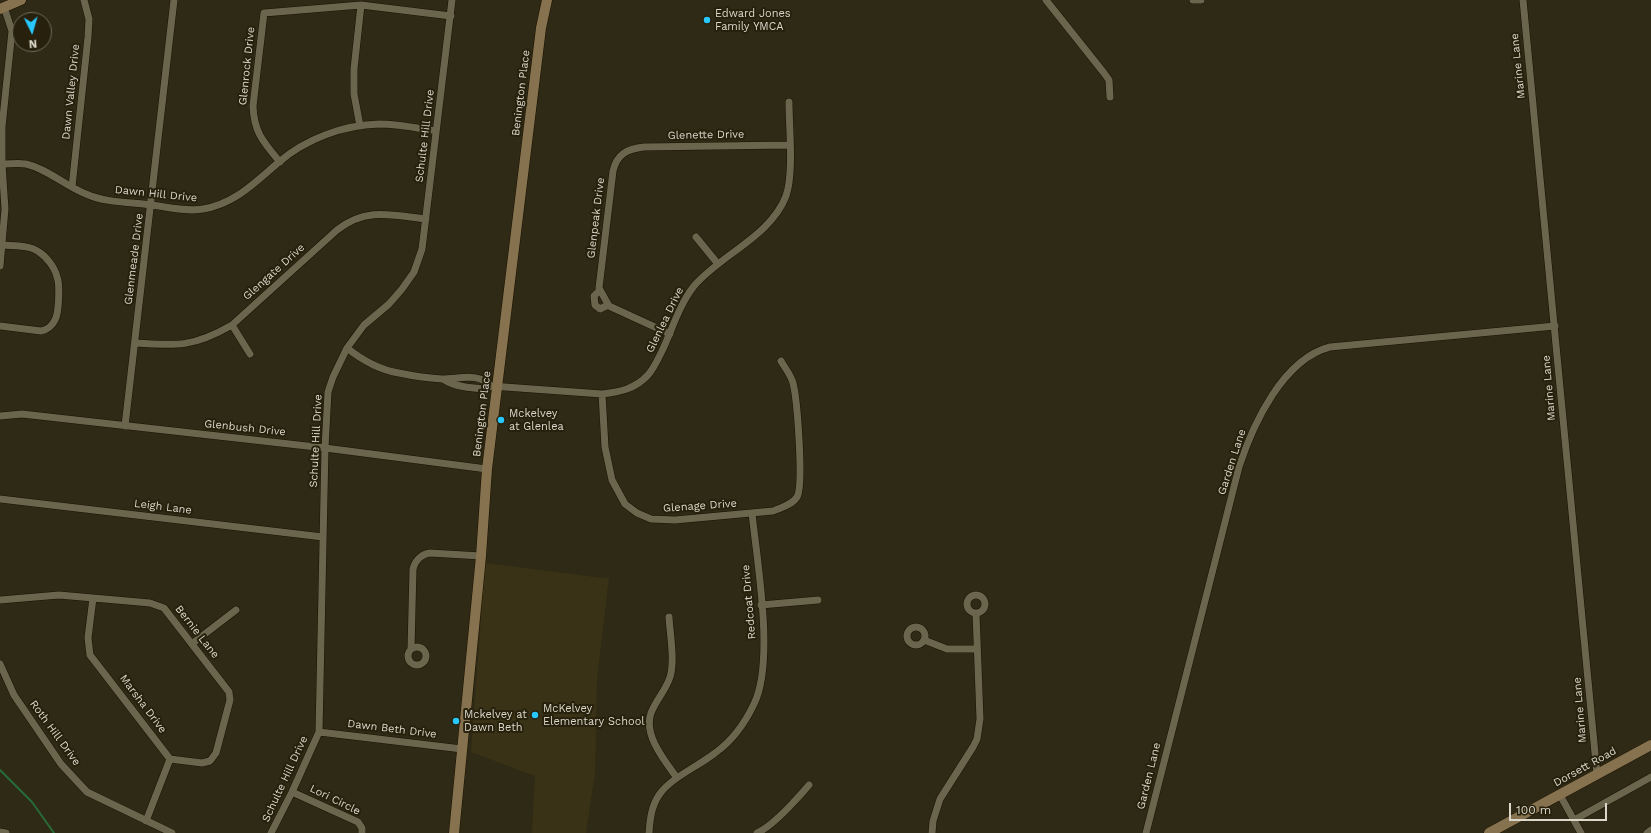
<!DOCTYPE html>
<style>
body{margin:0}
#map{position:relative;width:1651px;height:833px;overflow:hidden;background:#2f2a15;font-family:"Work Sans",sans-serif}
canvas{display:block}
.north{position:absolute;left:12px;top:12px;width:40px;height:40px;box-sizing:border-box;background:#26200c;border:1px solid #6e6a58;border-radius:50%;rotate:175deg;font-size:11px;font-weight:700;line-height:16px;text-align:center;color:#dbd8cb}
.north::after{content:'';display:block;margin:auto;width:14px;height:18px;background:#28c8ff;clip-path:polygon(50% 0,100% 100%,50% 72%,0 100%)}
.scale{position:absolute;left:1509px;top:803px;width:98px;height:18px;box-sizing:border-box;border:2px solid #dbd8cb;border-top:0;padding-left:5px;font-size:12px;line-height:14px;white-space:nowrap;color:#dbd8cb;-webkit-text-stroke:3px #26200c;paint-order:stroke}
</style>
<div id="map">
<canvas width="1651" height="833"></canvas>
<div class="north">N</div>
<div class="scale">100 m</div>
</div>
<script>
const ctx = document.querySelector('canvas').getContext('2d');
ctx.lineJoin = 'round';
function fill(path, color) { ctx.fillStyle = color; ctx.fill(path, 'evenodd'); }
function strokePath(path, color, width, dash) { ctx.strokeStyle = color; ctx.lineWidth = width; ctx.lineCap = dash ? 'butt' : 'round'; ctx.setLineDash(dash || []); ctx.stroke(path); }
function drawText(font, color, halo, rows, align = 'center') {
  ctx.font = font + ' "Work Sans",sans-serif'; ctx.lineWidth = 4; ctx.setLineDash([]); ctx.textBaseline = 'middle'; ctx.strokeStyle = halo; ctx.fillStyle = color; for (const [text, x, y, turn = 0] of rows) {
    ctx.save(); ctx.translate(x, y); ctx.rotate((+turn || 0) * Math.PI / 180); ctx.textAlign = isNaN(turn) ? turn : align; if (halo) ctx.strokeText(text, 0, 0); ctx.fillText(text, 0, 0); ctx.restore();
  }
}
const built = new Path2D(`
 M485,563L603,578L609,577L597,679L595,772L586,833H532L535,776L471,752Z`);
const stream = new Path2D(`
 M0,770L32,802L54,833`);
const street = new Path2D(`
 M1046,0L1104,73L1109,80L1110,97
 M1193,0H1201
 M1523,0L1597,774
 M360,126L354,94V69L361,5
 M280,162C263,142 254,132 253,106L264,13L361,5L451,16
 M2,164C10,164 19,163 26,164C48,169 65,186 86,194C106,203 130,202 151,205C168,207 186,212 203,209C235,204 255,182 279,162C306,139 343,125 379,124C398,124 417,128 436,131
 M72,187L88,37L89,19L84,0
 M696,237L718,264
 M0,266L5,209L2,164V127L12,31L4,7
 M600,290L594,296L595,305L600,309L608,305
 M232,325L250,354
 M0,326L41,331C47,330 52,326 55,320C59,313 60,284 57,277C55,268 47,257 39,252C30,245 14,246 3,245
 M670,334L609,306L599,288L613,171C617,154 627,149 644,147L789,145
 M135,343C177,346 194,347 232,325L337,230C366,207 392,215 426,219
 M347,348C362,360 380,370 399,373C413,376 428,378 442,379C458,379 479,372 491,386
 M443,379C455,387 471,388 485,389L491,386L602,394C620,392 635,389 648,375C654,368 658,359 662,351C672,330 679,305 694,286C720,255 771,236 786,196C794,173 789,127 789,102
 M602,394L605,447L612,480L625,504L637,513L651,519L675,520L773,511C781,508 793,504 797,497C804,485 797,398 793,383C791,375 785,368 781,361
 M0,416L22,414L325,448L487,469
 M125,426L174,0
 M0,499L323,537
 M967 604a9 9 0 1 1 18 0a9 9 0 1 1-18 0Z
 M93,598L88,638L90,655L170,759
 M0,600L59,595L150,603L164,608L229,692L230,700L216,753L210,761L202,763L170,759
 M761,605L818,600
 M669,617C670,634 675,661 670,677C666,690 656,700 651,713C643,735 665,761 677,778
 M907 636a9 9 0 1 1 18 0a9 9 0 1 1-18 0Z
 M924,640L947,649H977
 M193,643L236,610
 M408 656a9 9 0 1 1 18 0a9 9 0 1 1-18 0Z
 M411,649L413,569C415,561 421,554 430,553L481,556
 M0,664L14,695L61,764L87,792L172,833
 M319,732L462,749
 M292,792L358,822L362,828V833
 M1560,795L1581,833
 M1574,820L1651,777
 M146,821L170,759
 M0,832L6,833
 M271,833L292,792L319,732L325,448L328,392L333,377L347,348L364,325L389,304L402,289L414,272L422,249L452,0
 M649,833C650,820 651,807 659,795C670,778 699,766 715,753C732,741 745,723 754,704C775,661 757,562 752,513
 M757,833C773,826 797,799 809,785
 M932,833L933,821L940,799L973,747L977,739L980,719L976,613
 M1146,833L1239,467C1253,424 1283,359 1330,347L1555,326
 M1647,833L1651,830`);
const secondary = new Path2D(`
 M0,9L21,0
 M454,833L481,556L487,469L541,28L547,0
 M1489,833L1651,745`);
const markers = [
 [707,20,4,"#28c8ff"],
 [501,420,4,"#28c8ff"],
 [535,715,4,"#28c8ff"],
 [456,721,4,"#28c8ff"]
];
const poiNames = [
 ["Edward Jones",715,14],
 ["Family YMCA",715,27],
 ["Mckelvey",509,414],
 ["at Glenlea",509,427],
 ["McKelvey",543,709],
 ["Elementary School",543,722],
 ["Mckelvey at",464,715],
 ["Dawn Beth",464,728]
];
const streetNames = [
 ["Glenrock Drive",247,66,-84],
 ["Marine Lane",1518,66,-96],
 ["Dawn Valley Drive",71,92,-84],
 ["Benington Place",521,93,-83],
 ["Glenette Drive",706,135,-1],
 ["Schulte Hill Drive",425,136,-83],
 ["Dawn Hill Drive",156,194,6],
 ["Glenpeak Drive",596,218,-83],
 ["Glenmeade Drive",134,259,-83],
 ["Glengate Drive",274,272,-42],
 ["Glenlea Drive",665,320,-64],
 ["Marine Lane",1549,388,-95],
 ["Benington Place",482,414,-83],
 ["Glenbush Drive",245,428,6],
 ["Schulte Hill Drive",316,441,-87],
 ["Garden Lane",1232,462,-72],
 ["Glenage Drive",700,506,-4],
 ["Leigh Lane",163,507,7],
 ["Redcoat Drive",749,602,-95],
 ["Bernie Lane",197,632,52],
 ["Marsha Drive",143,704,53],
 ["Marine Lane",1580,710,-95],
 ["Dawn Beth Drive",392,729,7],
 ["Roth Hill Drive",55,733,54],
 ["Dorsett Road",1585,767,-29],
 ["Garden Lane",1149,776,-76],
 ["Schulte Hill Drive",285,779,-65],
 ["Lori Circle",335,800,26]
];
fill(built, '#393216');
strokePath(stream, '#296b38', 2);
strokePath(street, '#181201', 8);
strokePath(secondary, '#181201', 11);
strokePath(street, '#6b654e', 7);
strokePath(secondary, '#87724f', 10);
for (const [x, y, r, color] of markers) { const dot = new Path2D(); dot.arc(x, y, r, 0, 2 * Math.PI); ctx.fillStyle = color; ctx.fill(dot); strokePath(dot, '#26200c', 1.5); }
drawText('11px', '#dbd8cb', '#26200c', poiNames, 'left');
drawText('11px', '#dbd8cb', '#26200c', streetNames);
</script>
